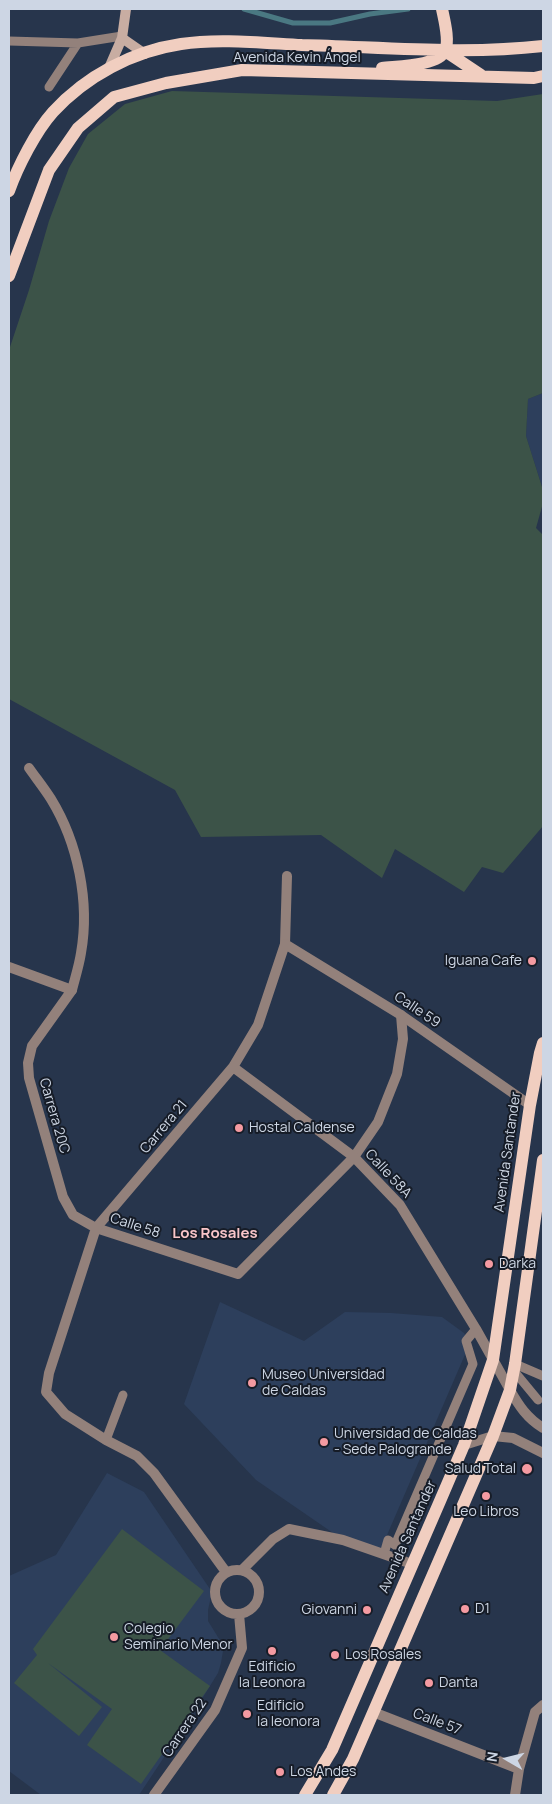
<!DOCTYPE html>
<meta charset="utf-8">
<style>
body{margin:0}
#map{position:relative;width:552px;height:1804px;overflow:hidden;background:#27354c;font-family:Manrope,sans-serif}
canvas{display:block}
.frame{position:absolute;inset:0;border:10px solid #cdd6e4;pointer-events:none}
.north{position:absolute;left:482px;top:1734px;width:50px;height:50px;-webkit-text-stroke:4px #161c27;paint-order:stroke;rotate:278deg;font-size:14px;font-weight:700;line-height:20px;text-align:center;color:#cdd6e4}
.north::after{content:'';display:block;margin:auto;width:18px;height:22px;background:#cdd6e4;clip-path:polygon(50% 0,100% 100%,50% 72%,0 100%)}
</style>
<div id="map">
<canvas width="552" height="1804"></canvas>
<div class="frame"></div>
<div class="north">N</div>
</div>
<script>
const ctx = document.querySelector('canvas').getContext('2d');
ctx.lineJoin = 'round';
function fill(path, color) { ctx.fillStyle = color; ctx.fill(path, 'evenodd'); }
function strokePath(path, color, width, dash) { ctx.strokeStyle = color; ctx.lineWidth = width; ctx.lineCap = dash ? 'butt' : 'round'; ctx.setLineDash(dash || []); ctx.stroke(path); }
function drawText(font, color, halo, rows, align = 'center') {
  ctx.font = font + ' Manrope,sans-serif'; ctx.lineWidth = 4; ctx.setLineDash([]); ctx.textBaseline = 'middle'; ctx.strokeStyle = halo; ctx.fillStyle = color; for (const [text, x, y, turn = 0] of rows) {
    ctx.save(); ctx.translate(x, y); ctx.rotate((+turn || 0) * Math.PI / 180); ctx.textAlign = isNaN(turn) ? turn : align; if (halo) ctx.strokeText(text, 0, 0); ctx.fillText(text, 0, 0); ctx.restore();
  }
}
const built = new Path2D(`
 M543,393V490L526,436L528,399Z
 M220,1302L304,1341L345,1312L391,1313L442,1317L464,1333L470,1343L381,1549L336,1535L256,1480L184,1404Z
 M107,1473L144,1492L212,1592L208,1610V1621L221,1642L223,1651L221,1663L218,1673L192,1715L139,1795H41L9,1771V1576L56,1555Z`);
const green = new Path2D(`
 M172,91L497,101L543,94V393L528,399L526,436L543,490V503L536,528L543,535V826L503,873L482,867L464,892L395,849L382,878L321,835L201,837L175,790L9,699V350L29,290L49,221L69,168L88,134L125,104Z
 M122,1529L204,1591L160,1650L210,1686L141,1784L87,1745L112,1709L48,1663L102,1707L79,1736L14,1683L37,1655L33,1649Z`);
const stream = new Path2D(`
 M244,9L293,23H330L370,14L408,9`);
const service = new Path2D(`
 M9,41L78,43L122,36
 M49,87L78,43
 M515,1364L543,1376
 M514,1371L538,1400
 M106,1440L123,1395
 M384,1554L388,1540L395,1545L473,1364L466,1341L476,1329`);
const minor = new Path2D(`
 M29,768C36,778 44,788 51,799C78,843 90,902 81,953C79,966 75,978 72,990
 M285,944L287,876
 M96,1228L238,1274L354,1157L378,1122L397,1074L403,1039L401,1015
 M510,1390C519,1406 527,1418 543,1428
 M464,1445L493,1436L513,1438L543,1453
 M242,1570L273,1539L289,1529L343,1540L412,1564
 M373,1712L519,1769
 M515,1795L519,1769L535,1712L543,1705`);
const tertiary = new Path2D(`
 M9,967L72,990L32,1046L28,1063L29,1078L63,1197L73,1215L96,1228
 M233,1067L354,1157L400,1205L476,1329L510,1390
 M215 1592a22 22 0 1 1 44 0a22 22 0 1 1-44 0Z
 M226,1572L154,1473L137,1456L106,1440L65,1414L46,1392L49,1373L96,1228L233,1067L258,1025L285,944L401,1015L530,1105
 M154,1795L215,1710L242,1648L239,1614`);
const secondary = new Path2D(`
 M122,38L145,54
 M109,68L122,38L126,9`);
const primary = new Path2D(`
 M445,51L481,75
 M382,68C397,66 438,66 445,51C450,41 444,19 442,9
 M9,191C18,166 36,131 53,112C86,76 133,51 181,44C218,38 264,43 302,45C381,47 464,55 543,46
 M9,276L49,170L78,128L114,97L166,83L242,70L534,78L543,76
 M305,1795L332,1750L440,1501L464,1445L493,1360L530,1105L540,1053L543,1043
 M333,1795L353,1759L493,1436L510,1390L515,1364L543,1160`);
const markers = [
 [532,961,5,"#f49aa1"],
 [239,1128,5,"#f49aa1"],
 [489,1264,5,"#f49aa1"],
 [252,1383,5,"#f49aa1"],
 [324,1442,5,"#f49aa1"],
 [527,1469,6,"#f49aa1"],
 [486,1496,5,"#f49aa1"],
 [465,1609,5,"#f49aa1"],
 [367,1610,5,"#f49aa1"],
 [114,1637,5,"#f49aa1"],
 [272,1651,5,"#f49aa1"],
 [335,1655,5,"#f49aa1"],
 [429,1683,5,"#f49aa1"],
 [247,1714,5,"#f49aa1"],
 [280,1772,5,"#f49aa1"]
];
const streetNames = [
 ["Avenida Kevin Ángel",297,58],
 ["Calle 59",417,1010,34],
 ["Carrera 20C",54,1116,74],
 ["Carrera 21",164,1127,-50],
 ["Avenida Santander",508,1152,-82],
 ["Calle 58A",388,1174,47],
 ["Calle 58",135,1226,18],
 ["Avenida Santander",408,1537,-66],
 ["Calle 57",437,1722,21],
 ["Carrera 22",185,1728,-56]
];
const poiNames = [
 ["Iguana Cafe",522,961,"right"],
 ["Hostal Caldense",249,1128],
 ["Darka",499,1264],
 ["Museo Universidad",262,1375],
 ["de Caldas",262,1391],
 ["Universidad de Caldas",334,1434],
 ["- Sede Palogrande",334,1450],
 ["Salud Total",516,1469,"right"],
 ["Leo Libros",486,1512,"center"],
 ["D1",475,1609],
 ["Giovanni",357,1610,"right"],
 ["Colegio",124,1629],
 ["Seminario Menor",124,1645],
 ["Los Rosales",345,1655],
 ["Edificio",272,1667,"center"],
 ["la Leonora",272,1683,"center"],
 ["Danta",439,1683],
 ["Edificio",257,1706],
 ["la leonora",257,1722],
 ["Los Andes",290,1772]
];
const neighbourhoodNames = [
 ["Los Rosales",215,1234]
];
fill(built, '#2d3f5c');
fill(green, '#3c5348');
strokePath(stream, '#4a7882', 5);
strokePath(service, '#93817b', 9);
strokePath(minor, '#93817b', 10);
strokePath(tertiary, '#93817b', 10);
strokePath(secondary, '#c8ada2', 10);
strokePath(primary, '#f1cec0', 12);
for (const [x, y, r, color] of markers) { const dot = new Path2D(); dot.arc(x, y, r, 0, 2 * Math.PI); ctx.fillStyle = color; ctx.fill(dot); strokePath(dot, '#161c27', 2); }
drawText('14px', '#cdd6e4', '#161c27', streetNames);
drawText('14px', '#cdd6e4', '#161c27', poiNames, 'left');
drawText('bold 15px', '#f9c5c8', '#161c27', neighbourhoodNames);
</script>
